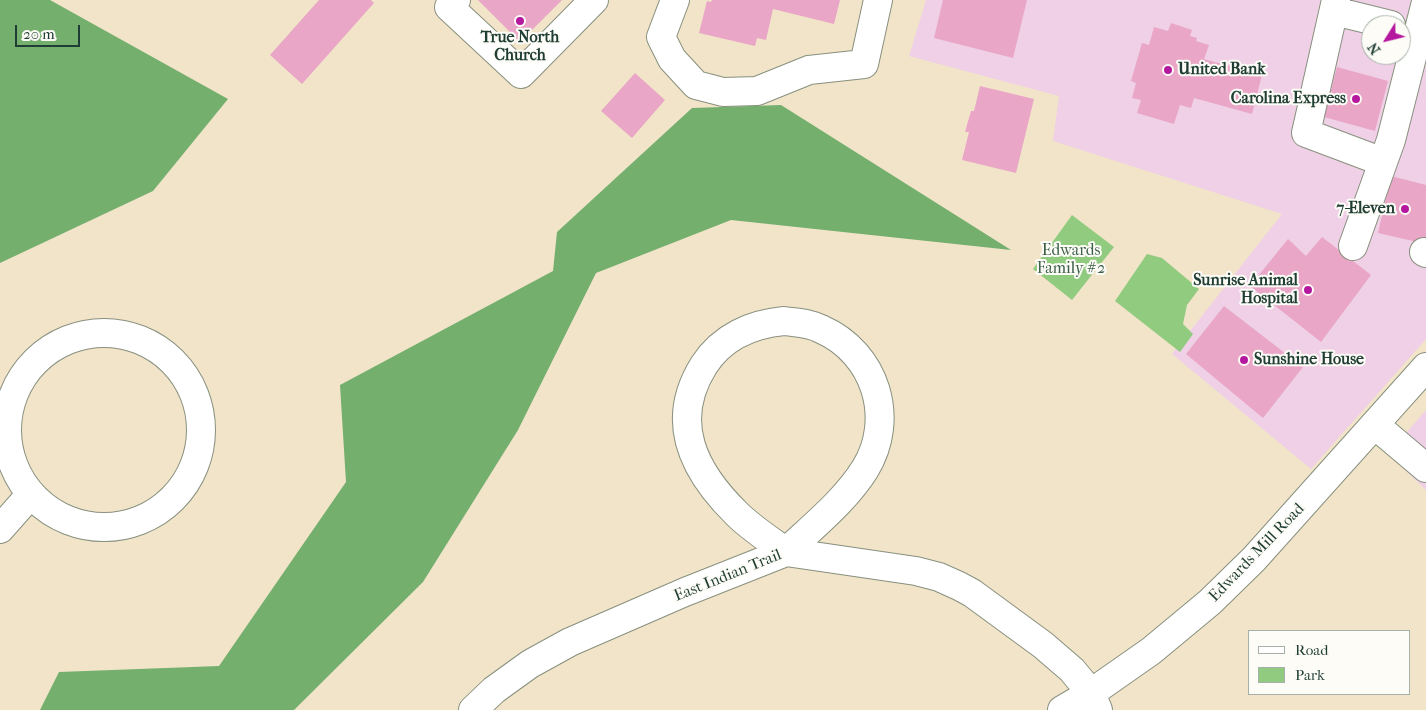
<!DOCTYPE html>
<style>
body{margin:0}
#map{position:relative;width:1426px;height:710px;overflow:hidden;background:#f1e4c9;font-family:"IM FELL French Canon",serif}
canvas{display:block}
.legend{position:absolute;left:1248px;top:630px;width:162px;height:65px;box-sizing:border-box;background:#fdfcf7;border:1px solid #a4b0a9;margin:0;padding:6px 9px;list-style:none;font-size:15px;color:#1f3d34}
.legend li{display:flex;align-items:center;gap:10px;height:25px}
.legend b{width:25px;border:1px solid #a4b0a9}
.north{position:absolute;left:1361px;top:15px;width:50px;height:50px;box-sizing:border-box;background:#fdfcf7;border:1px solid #a4b0a9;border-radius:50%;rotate:234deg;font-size:14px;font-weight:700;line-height:20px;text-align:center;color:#1f3d34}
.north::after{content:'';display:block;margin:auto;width:18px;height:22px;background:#b5179e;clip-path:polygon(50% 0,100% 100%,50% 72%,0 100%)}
.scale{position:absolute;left:15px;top:25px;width:65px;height:22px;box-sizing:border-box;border:2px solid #1f3d34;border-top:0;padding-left:6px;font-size:15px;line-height:18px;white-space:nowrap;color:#1f3d34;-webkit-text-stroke:4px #fdfcf7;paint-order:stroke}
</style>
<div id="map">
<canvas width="1426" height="710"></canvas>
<ul class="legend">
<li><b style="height:6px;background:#fff"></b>Road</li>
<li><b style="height:14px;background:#91cb7f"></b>Park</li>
</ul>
<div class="north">N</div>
<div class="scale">20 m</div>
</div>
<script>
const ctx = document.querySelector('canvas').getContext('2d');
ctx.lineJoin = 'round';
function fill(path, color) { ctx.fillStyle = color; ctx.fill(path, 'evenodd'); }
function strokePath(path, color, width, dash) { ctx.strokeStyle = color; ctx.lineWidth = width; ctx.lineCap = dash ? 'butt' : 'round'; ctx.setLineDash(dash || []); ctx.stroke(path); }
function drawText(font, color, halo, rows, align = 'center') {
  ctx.font = font + ' "IM FELL French Canon",serif'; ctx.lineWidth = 4; ctx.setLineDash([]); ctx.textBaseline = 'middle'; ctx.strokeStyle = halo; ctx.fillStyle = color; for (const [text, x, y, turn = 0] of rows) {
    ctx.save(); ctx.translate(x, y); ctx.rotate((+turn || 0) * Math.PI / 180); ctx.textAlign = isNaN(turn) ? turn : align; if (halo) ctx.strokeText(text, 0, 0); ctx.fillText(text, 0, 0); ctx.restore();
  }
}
const built = new Path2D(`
 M926,0H1426V339L1311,469L1172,354L1282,214L1053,141L1059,96L909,56ZM1371,25H1401V55H1371Z
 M1426,410V490L1388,454Z`);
const green = new Path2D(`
 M1072,215L1114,247L1072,300L1033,269Z
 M1147,254L1162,258L1199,289L1187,305L1183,324L1193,334L1180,352L1115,301Z`);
const forest = new Path2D(`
 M0,0H50L228,99L153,191L0,263Z
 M781,105L1011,250L731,220L596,273L518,430L423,582L294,710H40L59,672L219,666L346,482L340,385L553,271L557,232L692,108Z`);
const building = new Path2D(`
 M319,0H371L374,3L302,84L270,55Z
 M478,0H562L520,42Z
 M712,0H840L834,24L773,9L766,40L757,38L755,46L699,33L707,1L711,2Z
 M943,0H1027L1013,58L934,38Z
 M1171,23L1192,30L1190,36L1197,38L1196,41L1209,45L1204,59L1262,75L1252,114L1194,98L1191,108L1180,105L1174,124L1137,113L1141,100L1132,98L1136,83L1131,81L1142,43L1149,45L1154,27L1168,31Z
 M1337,67L1388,81L1375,131L1324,117Z
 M635,73L665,100L632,138L601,111Z
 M980,86L1034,99L1016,173L962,160L969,132H965L971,111H974Z
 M1391,176L1426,185V244L1378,233Z
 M1322,237L1371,275L1321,342L1250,286L1288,239L1306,256Z
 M1224,306L1303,367L1263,418L1186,354Z`);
const minor = new Path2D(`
 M456,0L449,7L521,74L594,0
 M675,0L661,37L672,59L696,85L723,92L757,91L809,70L864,64L878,0
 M1336,0L1306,133L1383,162
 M1334,11L1391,25
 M1353,246L1391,140L1426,2
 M1424,252L1426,253
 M784,321C797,323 810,323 821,329C876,353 896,419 865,469C845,501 813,526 786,552C770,540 751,528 737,514C694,472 668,422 704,365C722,337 752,324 784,321Z
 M7 430a97 97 0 1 1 194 0a97 97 0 1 1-194 0Z
 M1375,425L1426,468
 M0,529L31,494
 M473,710L494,690L530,664L570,642L685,592L786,552L916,571L939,577L959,586L972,593L1043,645L1072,670L1091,693L1098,710
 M1062,710L1091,693L1151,651L1210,602L1254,559L1426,367`);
const markers = [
 [520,21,5,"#b5179e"],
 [1168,70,5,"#b5179e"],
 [1356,99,5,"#b5179e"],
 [1405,209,5,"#b5179e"],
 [1308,290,5,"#b5179e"],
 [1244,360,5,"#b5179e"]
];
const poiNames = [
 ["True North",520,38,"center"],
 ["Church",520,56,"center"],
 ["United Bank",1178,70,"left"],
 ["Carolina Express",1346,99],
 ["7-Eleven",1395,209],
 ["Sunrise Animal",1298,281],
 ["Hospital",1298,299],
 ["Sunshine House",1254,360,"left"]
];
const parkNames = [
 ["Edwards",1071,251],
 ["Family #2",1071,269]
];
const streetNames = [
 ["Edwards Mill Road",1257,553,-46],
 ["East Indian Trail",728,576,-22]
];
fill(built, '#efd0e6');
fill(green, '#91cb7f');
fill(forest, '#74af6e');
fill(building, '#e9a6c6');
strokePath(minor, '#88907e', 30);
strokePath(minor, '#fff', 28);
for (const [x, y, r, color] of markers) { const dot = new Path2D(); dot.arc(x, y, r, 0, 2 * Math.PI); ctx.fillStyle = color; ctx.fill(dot); strokePath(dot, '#fdfcf7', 2); }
drawText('bold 16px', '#1f3d34', '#fdfcf7', poiNames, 'right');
drawText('16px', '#3c6047', '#fdfcf7', parkNames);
drawText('16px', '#1f3d34', '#fdfcf7', streetNames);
</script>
